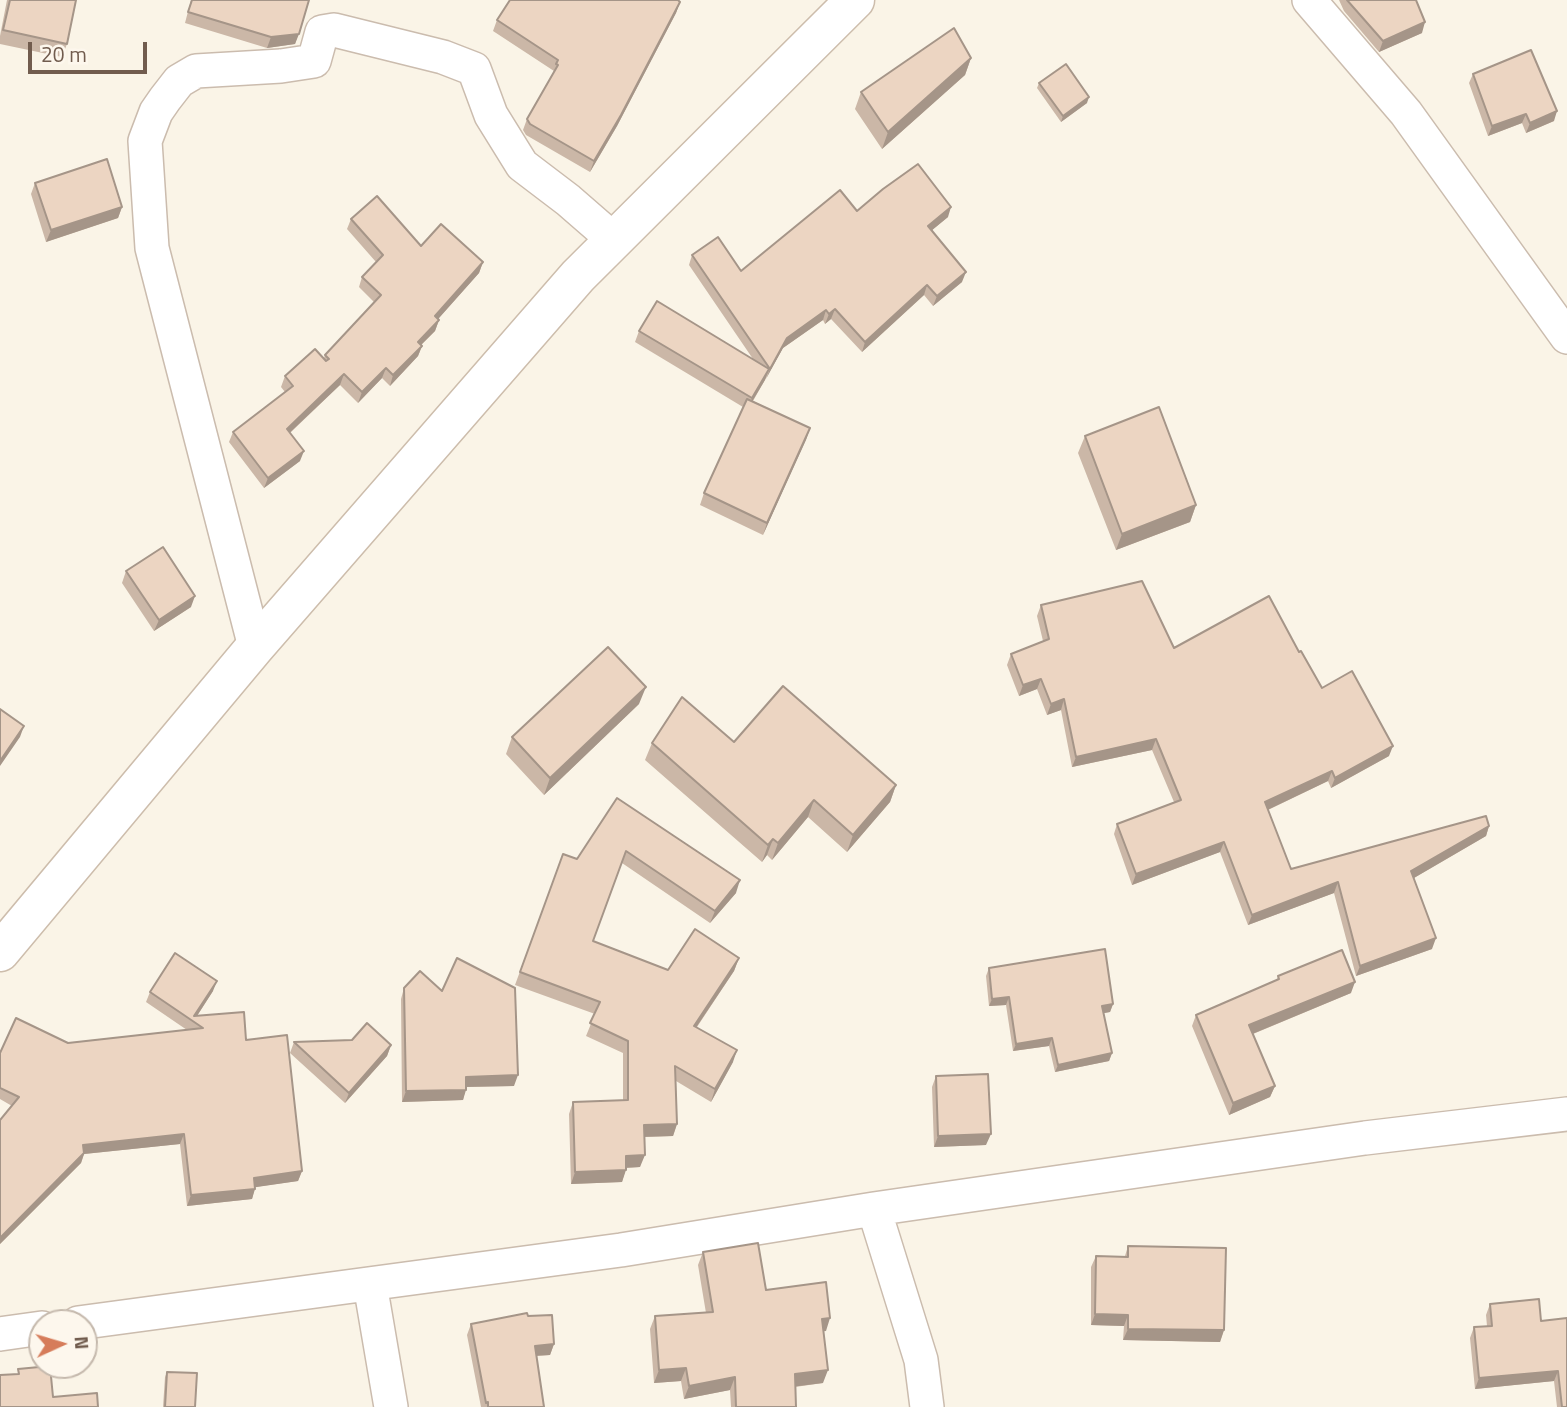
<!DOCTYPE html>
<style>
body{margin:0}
#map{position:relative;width:1567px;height:1407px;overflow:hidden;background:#faf4e7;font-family:"Titillium Web",sans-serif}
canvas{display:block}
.north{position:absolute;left:28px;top:1309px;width:70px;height:70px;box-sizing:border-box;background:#fdf7ed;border:2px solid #c5b9ad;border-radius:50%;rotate:86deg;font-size:19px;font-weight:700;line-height:28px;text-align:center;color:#715c4e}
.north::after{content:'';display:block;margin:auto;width:24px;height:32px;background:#d67c5a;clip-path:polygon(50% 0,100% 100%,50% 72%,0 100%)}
.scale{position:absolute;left:28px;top:42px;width:119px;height:32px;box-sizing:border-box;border:4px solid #715c4e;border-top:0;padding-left:9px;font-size:21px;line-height:24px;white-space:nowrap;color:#715c4e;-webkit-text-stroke:5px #fdf7ed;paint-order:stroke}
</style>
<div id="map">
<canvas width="1567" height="1407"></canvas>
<div class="north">N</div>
<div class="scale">20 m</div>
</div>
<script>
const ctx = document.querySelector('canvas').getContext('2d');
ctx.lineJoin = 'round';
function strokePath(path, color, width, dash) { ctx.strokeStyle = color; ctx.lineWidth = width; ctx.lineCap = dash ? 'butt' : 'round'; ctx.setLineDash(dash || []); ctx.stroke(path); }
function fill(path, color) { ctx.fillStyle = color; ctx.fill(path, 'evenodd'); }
const street = new Path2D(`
 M1309,0L1406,113L1567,337
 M255,647L152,248L145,141L156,112L165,99L179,81L196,71L281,66L314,61L322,32L334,30L443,57L474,69L491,115L522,165L568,200L614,240
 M874,1209L921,1360L927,1407
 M370,1284L391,1407
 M78,1323L621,1250L874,1209L1365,1138L1567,1114
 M0,1334L42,1328`);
const secondary = new Path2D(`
 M0,952L255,647L578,276L855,0`);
const wall = new Path2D(`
 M7,0H76L67,44L62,57L0,44V36Z
 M191,0H309L295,44L267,48L185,23Z
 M1339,0H1416L1422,33L1379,52L1344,11Z
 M680,2L676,13L617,126L590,172L526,135L523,130L527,119L554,71L493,31L497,20Z
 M971,58L965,75L882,149L855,109L861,92Z
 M1473,74L1554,121L1526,133L1522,123L1488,136L1469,83Z
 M1039,83L1087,103L1061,122L1037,88Z
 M35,183L122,207L118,218L46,242L31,194Z
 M857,211L948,217L932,230L962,282L933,306L924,295L862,352L831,319L825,324L823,320L783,348L753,401L810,428L763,535L700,505L704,493L743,407L635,342L639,331L753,359L689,265L692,255L741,271Z
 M351,219L421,246L483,262L479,273L438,319L439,320L435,331L421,345L422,346L418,356L390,386L382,378L358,403L340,385L290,433L300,461L264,488L229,442L233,432L285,392L281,387L285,376L324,358L325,355L374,302L359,287L362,277L376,262L347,229Z
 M1085,436L1196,505L1190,522L1116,550L1078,453Z
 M126,571L191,607L154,631L122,583Z
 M1041,605L1174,648L1299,652L1322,688L1389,756L1331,788L1328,781L1268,810L1291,869L1489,826L1486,836L1414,878L1432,949L1356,976L1334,893L1248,925L1220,852L1132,885L1114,834L1117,824L1174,802L1152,750L1072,767L1061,710L1047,715L1037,689L1019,696L1007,665L1011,654L1043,641L1037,616Z
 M639,704L544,795L506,754L512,737Z
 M734,742L896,785L890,802L847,852L808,817L772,860L767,855L762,862L645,760L652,743Z
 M617,798L736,893L710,923L622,863L593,941L668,970L739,958L734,971L697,1027L733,1062L711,1102L676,1081L677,1124L673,1136L644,1137L640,1167L626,1168L622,1182L571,1184L569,1114L573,1102L623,1100V1053L586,1036L595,1014L515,985L563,854L577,859Z
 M989,968L1113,1004L1110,1012L1103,1013L1112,1053L1109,1061L1055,1072L1049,1046L1013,1051L1006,1005L989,1006L986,976Z
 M1278,976L1351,993L1253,1034L1275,1086L1270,1097L1229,1115L1192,1026L1196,1015L1277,980Z
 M404,988L514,1086L466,1087L463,1100L402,1102L401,999Z
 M213,991L197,1016L246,1040L302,1171L298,1181L255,1187L252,1199L187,1206L180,1144L84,1154L81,1163L0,1244V1120L12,1106L0,1099V1053L68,1043L187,1030L146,1002L150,992Z
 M294,1042L391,1045L387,1056L345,1103L290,1053Z
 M936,1076L986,1145L934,1147L932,1087Z
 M1128,1246L1224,1330L1220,1342L1123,1340L1124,1326L1091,1325V1267L1096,1256H1125Z
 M703,1252L766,1290L826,1331H823V1383L795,1387L796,1407H731L730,1390L684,1399L681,1381L654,1383L650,1329L655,1316L706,1313L698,1265Z
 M1490,1304L1541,1321L1567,1318V1407H1557L1554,1381L1475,1389L1470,1338L1474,1327L1487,1326L1486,1315Z
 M528,1316L554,1344L550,1355L536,1356L544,1407H481L467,1335L471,1324Z
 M167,1372L195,1407H163L165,1377Z`);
const shadedWall = new Path2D(`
 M680,2L676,13L617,126L590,172L594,161Z
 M1425,22L1422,33L1379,52L1383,41Z
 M299,34L295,44L267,48L271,37Z
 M971,58L965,75L882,149L888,132Z
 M1089,97L1087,103L1061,122L1063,116Z
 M1557,111L1554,121L1526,133L1530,123Z
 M1526,114L1522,123L1488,136L1492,126Z
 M122,207L118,218L46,242L51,230Z
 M951,207L948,217L925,236L928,226Z
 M483,262L479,273L431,327L435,316Z
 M966,272L962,282L933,306L937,296Z
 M927,285L924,295L862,352L865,342Z
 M835,309L831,319L825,324L829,314Z
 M826,310L823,320L783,348L766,379L770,369L787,338Z
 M439,320L435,331L414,352L418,342Z
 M422,346L418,356L390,386L393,375Z
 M386,368L382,378L358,403L362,392Z
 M769,369L765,380L747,410L752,398Z
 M344,374L340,385L283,439L287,429Z
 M810,428L806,440L763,535L767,523Z
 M304,451L300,461L264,488L268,478Z
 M1196,505L1190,522L1116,550L1122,534Z
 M195,596L191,607L154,631L159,620Z
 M1041,679L1037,689L1019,696L1023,685Z
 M646,687L639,704L544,795L550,778Z
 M1064,699L1061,710L1047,715L1051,704Z
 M24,726L20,737L0,766V761Z
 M1156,739L1152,750L1072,767L1076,757Z
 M1393,746L1389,756L1331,788L1335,778Z
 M1332,771L1328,781L1261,813L1265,802Z
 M896,785L890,802L847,852L853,835Z
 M814,800L808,817L772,860L778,843Z
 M1489,826L1486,836L1407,882L1411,871Z
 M773,839L767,855L762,862L768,845Z
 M1224,842L1220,852L1132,885L1136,874Z
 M740,880L736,893L710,923L715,911Z
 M1338,882L1334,893L1248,925L1252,915Z
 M1436,938L1432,949L1356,976L1360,966Z
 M739,958L734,971L689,1038L694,1026Z
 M217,981L213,991L193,1022L194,1016Z
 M1355,982L1351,993L1245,1037L1249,1025Z
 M1009,997L1006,1005L989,1006L992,999Z
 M1113,1004L1110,1012L1099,1014L1102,1006Z
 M1052,1038L1049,1046L1013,1051L1016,1044Z
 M391,1045L387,1056L345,1103L349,1093Z
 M737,1050L733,1062L711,1102L715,1089Z
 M1112,1053L1109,1061L1055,1072L1058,1065Z
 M518,1075L514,1086L462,1087L466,1077Z
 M1275,1086L1270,1097L1229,1115L1233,1103Z
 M466,1090L463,1100L402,1102L406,1091Z
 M677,1124L673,1136L639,1137L644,1125Z
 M184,1134L180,1144L84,1154L81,1163L0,1244V1238L83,1145Z
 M991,1134L986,1145L934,1147L938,1136Z
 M645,1155L640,1167L621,1168L626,1156Z
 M626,1170L622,1182L571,1184L575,1172Z
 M302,1171L298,1181L250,1188L254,1178Z
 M255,1189L252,1199L187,1206L191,1195Z
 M1095,1314L1128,1315L1124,1326L1091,1325Z
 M830,1318L826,1331L817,1332L822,1319Z
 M1128,1329L1224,1330L1220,1342L1123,1340Z
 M554,1344L550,1355L531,1356L535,1346Z
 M686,1368L681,1381L654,1383L659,1370Z
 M828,1370L823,1383L791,1387L795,1374Z
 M1558,1371L1554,1381L1475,1389L1479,1378Z
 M735,1377L730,1390L684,1399L689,1386Z`);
const building = new Path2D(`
 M10,0H76L67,44L3,30Z
 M192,0H309L299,34L271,37L188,12Z
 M510,0H678L680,2L621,115L594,161L530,124L527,119L558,65L556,64L558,60L497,20Z
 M1347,0H1416L1425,22L1383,41Z
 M954,28L971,58L888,132L861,92Z
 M1531,50L1557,111L1530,123L1526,114L1492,126L1473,74Z
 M1066,64L1089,97L1063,116L1039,83Z
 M107,159L122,207L51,230L35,183Z
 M918,164L951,207L928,226L966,272L937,296L927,285L865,342L835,309L829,314L826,310L787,338L770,369L692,255L718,237L741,271L840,190L857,211L883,189Z
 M377,196L421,246L441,224L483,262L435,316L439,320L418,342L422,346L393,375L386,368L362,392L344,374L287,429L304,451L268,478L233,432L293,386L285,376L315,349L326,361L329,359L325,355L381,295L362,277L383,255L351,219Z
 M657,301L769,369L752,398L639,331Z
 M747,399L810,428L767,523L704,493Z
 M1159,407L1196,505L1122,534L1085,436Z
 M163,547L195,596L159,620L126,571Z
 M1142,581L1174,648L1269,596L1299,652L1301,651L1322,688L1352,671L1393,746L1335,778L1332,771L1265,802L1291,869L1486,816L1489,826L1411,871L1436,938L1360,966L1338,882L1252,915L1224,842L1136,874L1117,824L1181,800L1156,739L1076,757L1064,699L1051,704L1041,679L1023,685L1011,654L1049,639L1041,605Z
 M608,647L646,687L550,778L512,737Z
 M783,686L896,785L853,835L814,800L778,843L773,839L768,845L652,743L682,697L734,742Z
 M0,709L24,726L0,761Z
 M617,798L740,880L715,911L626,851L593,941L668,970L695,929L739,958L694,1026L737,1050L715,1089L675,1066L677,1124L644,1125L645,1155L626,1156V1170L575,1172L573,1102L628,1100V1041L590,1023L600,1002L520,972L563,854L577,859Z
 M1105,949L1113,1004L1102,1006L1112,1053L1058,1065L1052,1038L1016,1044L1009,997L992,999L989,968Z
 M1342,950L1355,982L1249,1025L1275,1086L1233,1103L1196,1015L1279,979L1278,976Z
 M175,953L217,981L194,1016L244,1012L246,1040L287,1035L302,1171L254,1178L255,1189L191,1195L184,1134L83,1145L84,1153L0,1238V1120L19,1097L0,1088V1053L16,1018L68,1043L203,1028L150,992Z
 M457,958L515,988L518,1075L466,1077V1090L406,1091L404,988L420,971L442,991Z
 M367,1023L391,1045L349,1093L294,1042L352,1040Z
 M988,1074L991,1134L938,1136L936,1076Z
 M758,1243L766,1290L826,1282L830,1318L822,1319L828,1370L795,1374L796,1407H736L735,1377L689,1386L686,1368L659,1370L655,1316L713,1312L703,1252Z
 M1128,1246L1226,1248L1224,1330L1128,1329V1315L1095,1314L1096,1256L1128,1257Z
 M1539,1299L1541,1321L1567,1318V1407H1562L1558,1371L1479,1378L1474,1327L1492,1326L1490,1304Z
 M527,1313L528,1316L552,1315L554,1344L535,1346L544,1407H488V1402L486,1403L471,1324Z
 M50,1366L53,1397L97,1393L98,1407H0V1375L19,1374L18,1369Z
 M167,1372L197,1373L195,1407H165Z`);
strokePath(street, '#cbbcae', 36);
strokePath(secondary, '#cdbdac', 41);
strokePath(street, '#fff', 33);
strokePath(secondary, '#fff', 38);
fill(wall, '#cbb7a7');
fill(shadedWall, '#a59588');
fill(building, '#ecd5c2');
strokePath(building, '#a59588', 2);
</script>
